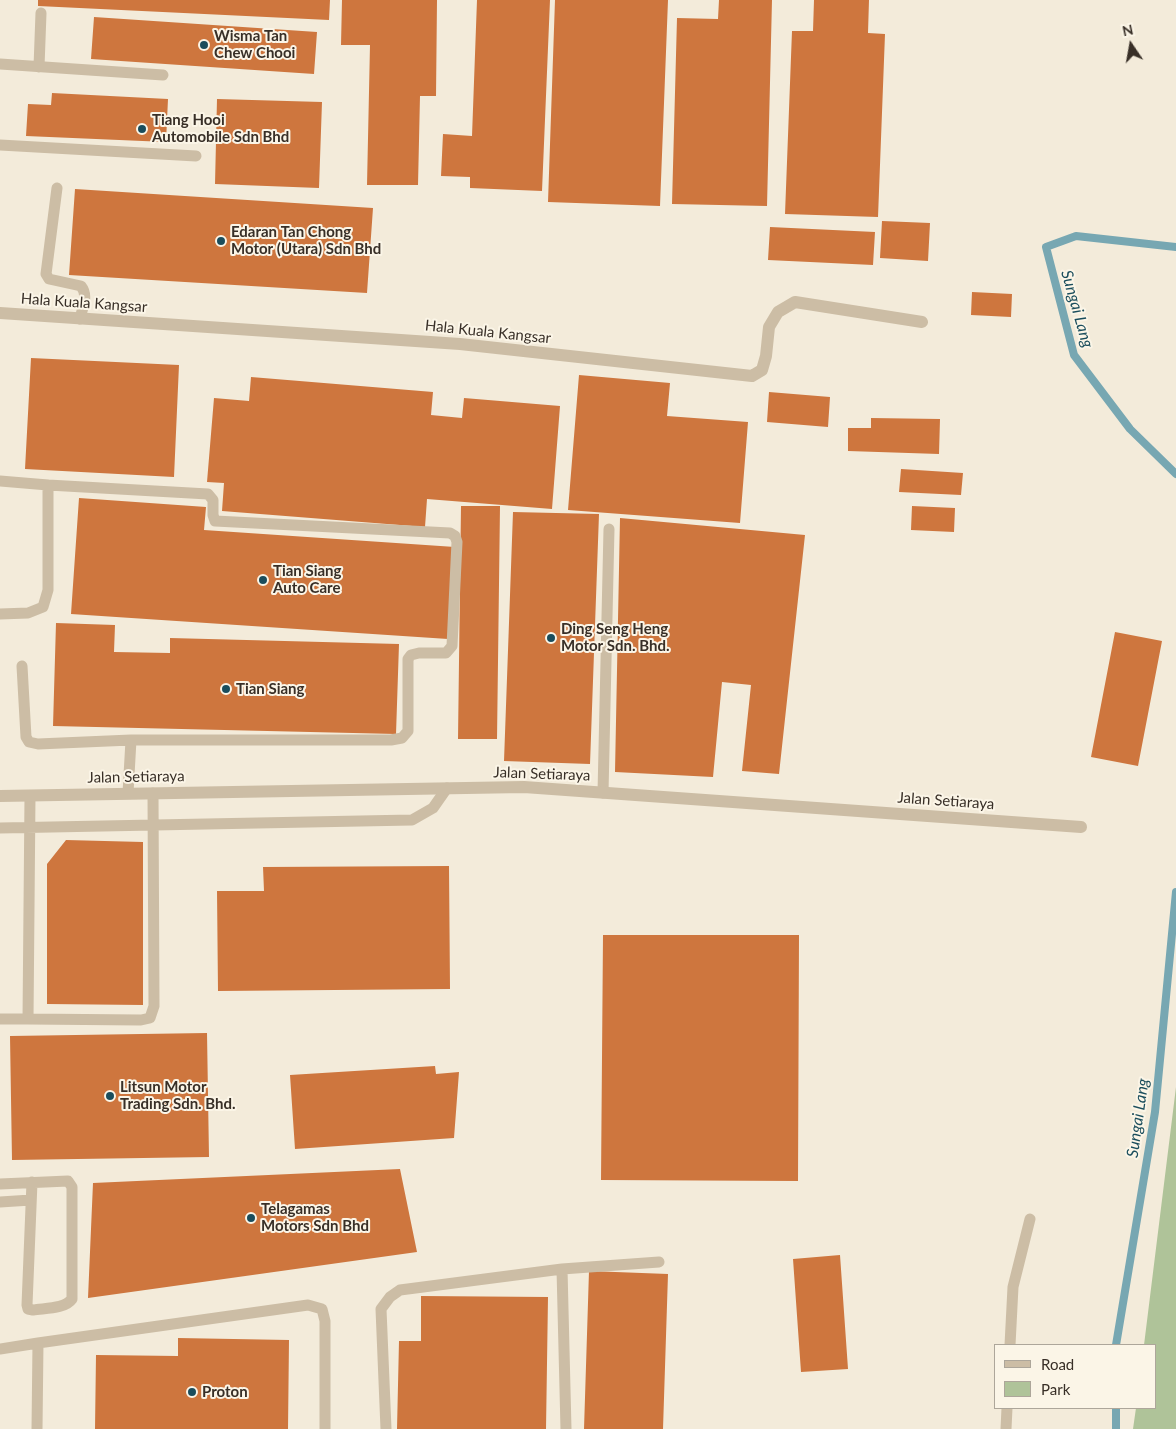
<!DOCTYPE html>
<style>
body{margin:0}
#map{position:relative;width:1176px;height:1429px;overflow:hidden;background:#f3ebda;font-family:Lato,sans-serif}
canvas{display:block}
.legend{position:absolute;left:994px;top:1344px;width:162px;height:65px;box-sizing:border-box;background:#fbf5e7;border:1px solid #ada69a;margin:0;padding:6px 9px;list-style:none;font-size:15px;color:#382f27}
.legend li{display:flex;align-items:center;gap:10px;height:25px}
.legend b{width:25px;border:1px solid #ada69a}
.north{position:absolute;left:1106px;top:20px;width:50px;height:50px;-webkit-text-stroke:4px #fbf5e7;paint-order:stroke;rotate:348deg;font-size:14px;font-weight:700;line-height:20px;text-align:center;color:#382f27}
.north::after{content:'';display:block;margin:auto;width:18px;height:22px;background:#382f27;clip-path:polygon(50% 0,100% 100%,50% 72%,0 100%)}
</style>
<div id="map">
<canvas width="1176" height="1429"></canvas>
<ul class="legend">
<li><b style="height:6px;background:#ccbda5"></b>Road</li>
<li><b style="height:14px;background:#afc399"></b>Park</li>
</ul>
<div class="north">N</div>
</div>
<script>
const ctx = document.querySelector('canvas').getContext('2d');
ctx.lineJoin = 'round';
function fill(path, color) { ctx.fillStyle = color; ctx.fill(path, 'evenodd'); }
function strokePath(path, color, width, dash) { ctx.strokeStyle = color; ctx.lineWidth = width; ctx.lineCap = dash ? 'butt' : 'round'; ctx.setLineDash(dash || []); ctx.stroke(path); }
function drawText(font, color, halo, rows, align = 'center') {
  ctx.font = font + ' Lato,sans-serif'; ctx.lineWidth = 4; ctx.setLineDash([]); ctx.textBaseline = 'middle'; ctx.strokeStyle = halo; ctx.fillStyle = color; for (const [text, x, y, turn = 0] of rows) {
    ctx.save(); ctx.translate(x, y); ctx.rotate((+turn || 0) * Math.PI / 180); ctx.textAlign = isNaN(turn) ? turn : align; if (halo) ctx.strokeText(text, 0, 0); ctx.fillText(text, 0, 0); ctx.restore();
  }
}
const green = new Path2D(`
 M1176,1087V1429H1133L1136,1408H1155V1345H1144Z`);
const stream = new Path2D(`
 M1176,247L1076,236L1046,247L1074,355L1130,429L1176,474
 M1116,1345L1155,1112L1176,892
 M1116,1408V1429`);
const building = new Path2D(`
 M38,0H330L329,20L38,6Z
 M342,0H437L436,96H420L418,185H367L370,45H341Z
 M477,0H550L542,191L470,188V177L441,176L443,134L472,136Z
 M555,0H668L660,206L548,202Z
 M719,0H772L767,206L672,204L677,18L718,19Z
 M814,0H869L868,33L885,34L878,217L785,214L792,31H813Z
 M94,17L317,32L314,74L91,59Z
 M52,93L168,99L166,142L26,136L28,104L51,105Z
 M217,99L322,102L319,188L215,184Z
 M75,189L373,208L367,293L69,275Z
 M882,221L930,223L928,261L880,258Z
 M770,227L875,232L873,265L768,260Z
 M972,292L1012,294L1011,317L971,315Z
 M31,358L179,365L174,477L25,469Z
 M579,375L670,383L667,416L748,422L740,523L568,510Z
 M251,377L433,392L431,415L462,418L464,398L560,406L552,509L427,499L425,527L222,511L224,483L207,482L214,398L249,401Z
 M769,392L830,397L828,427L767,422Z
 M871,418L940,419L939,454L848,451V428H871Z
 M901,469L963,473L961,495L899,492Z
 M79,498L206,507L204,530L455,547L448,639L71,614Z
 M461,506H500L497,739H458Z
 M912,506L955,508L954,532L911,530Z
 M513,512L599,514L590,764L504,761Z
 M620,518L805,535L779,774L742,771L751,685L722,682L713,777L615,772Z
 M56,623L115,625L114,652L170,653V638L399,644L396,734L53,726Z
 M1115,632L1162,641L1138,766L1091,757Z
 M66,840L143,842V1005L47,1004V864Z
 M449,866L450,989L218,991L217,891H264L263,867Z
 M603,935H799L798,1181L601,1180Z
 M207,1033L209,1157L12,1160L10,1036Z
 M435,1066L436,1074L459,1072L454,1138L295,1149L290,1075Z
 M400,1169L417,1252L88,1298L93,1183Z
 M840,1255L848,1369L801,1372L793,1259Z
 M589,1271L668,1274L663,1429H584Z
 M421,1296L548,1297L546,1429H397L399,1341H421Z
 M178,1338L289,1340L288,1429H95L96,1355L178,1356Z`);
const lane = new Path2D(`
 M0,64L163,75
 M39,67L41,13
 M0,145L196,156
 M57,188L46,274L49,279L81,286C89,296 82,308 80,319
 M0,481L48,485V590L43,607L28,613L0,614
 M48,485L208,494L213,500V515L215,521L450,533L455,536L457,542L452,646L446,653H419L411,655L408,659V731L402,738L391,740H131
 M22,666L26,737L29,742L38,744L131,740L128,793
 M603,793L609,529
 M0,828L412,820L433,808L447,788
 M0,1019H28L30,796
 M28,1019L141,1020L150,1018L154,1006L153,793
 M0,1184L68,1181L72,1187V1299C65,1309 45,1308 33,1310L28,1309L27,1305L32,1182
 M0,1202L31,1200
 M562,1269L659,1262
 M38,1343L308,1305L322,1309L325,1321V1429
 M1010,1345L1013,1287L1030,1219
 M0,1349L38,1343L37,1429
 M386,1429L381,1309L390,1297L400,1290L562,1269L566,1429
 M1006,1429L1007,1408`);
const street = new Path2D(`
 M0,313L460,344L752,376L762,370L766,356L769,327L778,312L795,302L922,322
 M0,796L524,787L1081,827`);
const markers = [
 [204,45,5,"#1a4d5c"],
 [142,129,5,"#1a4d5c"],
 [221,241,5,"#1a4d5c"],
 [263,580,5,"#1a4d5c"],
 [551,638,5,"#1a4d5c"],
 [226,689,5,"#1a4d5c"],
 [110,1096,5,"#1a4d5c"],
 [251,1218,5,"#1a4d5c"],
 [192,1392,5,"#1a4d5c"]
];
const poiNames = [
 ["Wisma Tan",214,36],
 ["Chew Chooi",214,53],
 ["Tiang Hooi",152,120],
 ["Automobile Sdn Bhd",152,137],
 ["Edaran Tan Chong",231,232],
 ["Motor (Utara) Sdn Bhd",231,249],
 ["Tian Siang",273,571],
 ["Auto Care",273,588],
 ["Ding Seng Heng",561,629],
 ["Motor Sdn. Bhd.",561,646],
 ["Tian Siang",236,689],
 ["Litsun Motor",120,1087],
 ["Trading Sdn. Bhd.",120,1104],
 ["Telagamas",261,1209],
 ["Motors Sdn Bhd",261,1226],
 ["Proton",202,1392]
];
const streetNames = [
 ["Hala Kuala Kangsar",84,303,4],
 ["Hala Kuala Kangsar",488,332,6],
 ["Jalan Setiaraya",542,774,2],
 ["Jalan Setiaraya",136,777,-1],
 ["Jalan Setiaraya",946,801,4]
];
const waterNames = [
 ["Sungai Lang",1077,309,74],
 ["Sungai Lang",1138,1118,-82]
];
fill(green, '#afc399');
strokePath(stream, '#77a7b2', 8);
fill(building, '#ce763e');
strokePath(lane, '#ccbda5', 11);
strokePath(street, '#ccbda5', 12);
for (const [x, y, r, color] of markers) { const dot = new Path2D(); dot.arc(x, y, r, 0, 2 * Math.PI); ctx.fillStyle = color; ctx.fill(dot); strokePath(dot, '#fbf5e7', 2); }
drawText('bold 15px', '#382f27', '#fbf5e7', poiNames, 'left');
drawText('15px', '#382f27', '#fbf5e7', streetNames);
drawText('italic 16px', '#1a4d5c', '#fbf5e7', waterNames);
</script>
